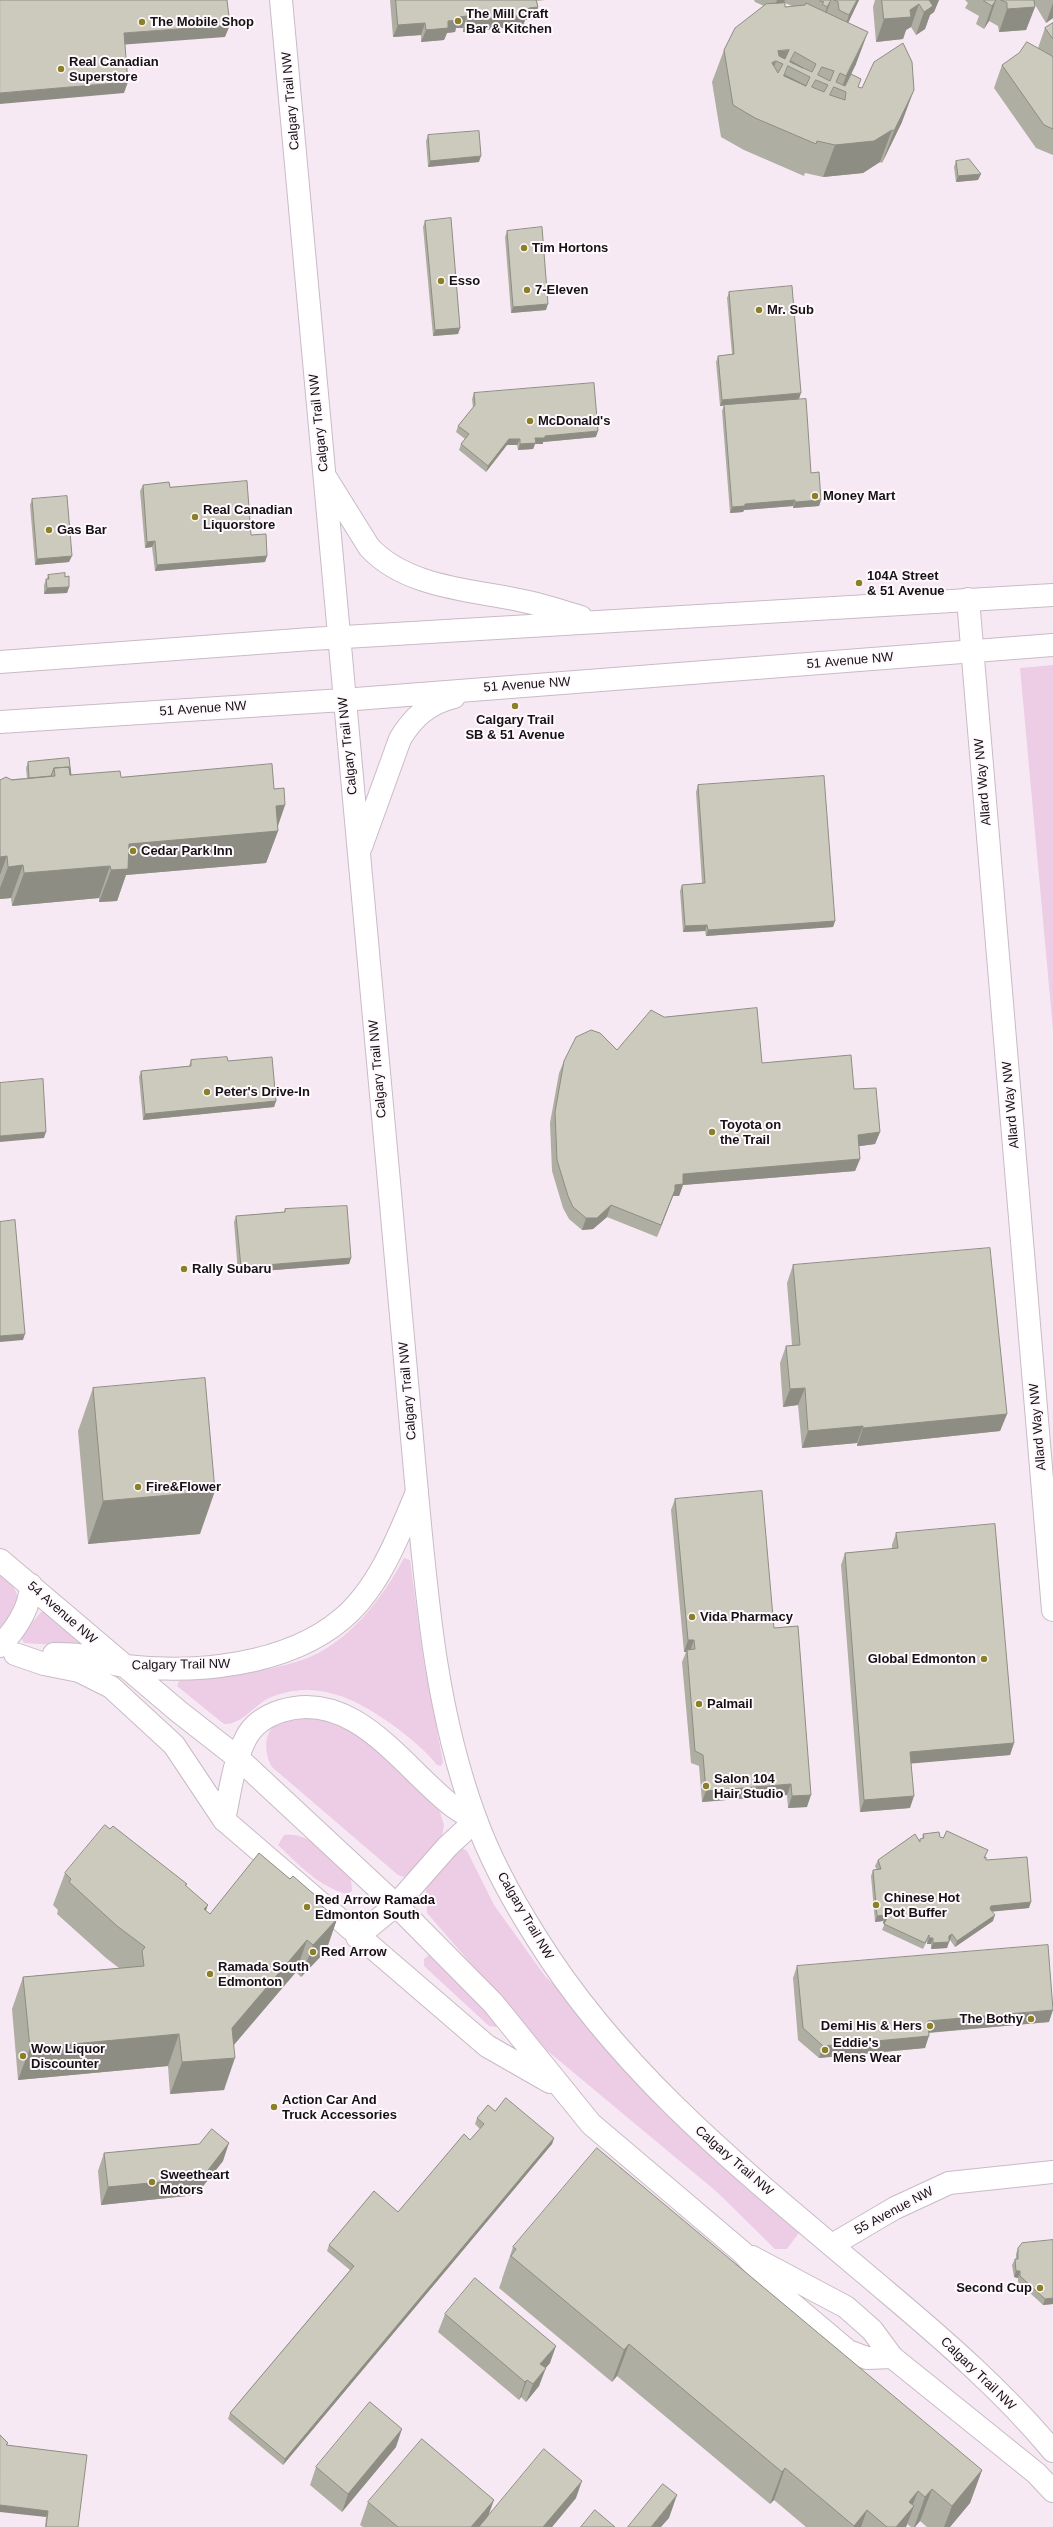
<!DOCTYPE html>
<style>
body{margin:0}
canvas{display:block;background:#f7e9f3}
</style>
<canvas width="1053" height="2527"></canvas>
<script>
const ctx = document.querySelector('canvas').getContext('2d');
ctx.lineJoin = 'round';
function fill(path, color) { ctx.fillStyle = color; ctx.fill(path, 'evenodd'); }
function strokePath(path, color, width, dash) { ctx.strokeStyle = color; ctx.lineWidth = width; ctx.lineCap = dash ? 'butt' : 'round'; ctx.setLineDash(dash || []); ctx.stroke(path); }
function drawText(font, color, halo, rows, align = 'center') {
  ctx.font = font + ' Arial,sans-serif'; ctx.lineWidth = 4; ctx.setLineDash([]); ctx.textBaseline = 'middle'; ctx.strokeStyle = halo; ctx.fillStyle = color; for (const [text, x, y, turn = 0] of rows) {
    ctx.save(); ctx.translate(x, y); ctx.rotate((+turn || 0) * Math.PI / 180); ctx.textAlign = isNaN(turn) ? turn : align; if (halo) ctx.strokeText(text, 0, 0); ctx.fillText(text, 0, 0); ctx.restore();
  }
}
const green = new Path2D(`
 M1053,665V1030L1020,668Z
 M404,1558L410,1560L423,1657L443,1762L441,1766L437,1765C426,1751 411,1739 397,1728C359,1700 318,1678 271,1697C255,1704 242,1725 224,1724L177,1686L179,1681C219,1677 263,1673 302,1660C348,1644 382,1599 404,1558Z
 M0,1571C25,1596 22,1605 0,1630Z
 M41,1612H50L81,1640L80,1643L75,1646L24,1643L22,1639V1635Z
 M317,1716L351,1727L423,1790L440,1812L444,1825L442,1837L406,1878L398,1875L272,1767C263,1752 263,1727 283,1720C293,1716 307,1717 317,1716Z
 M284,1835C314,1832 331,1859 351,1878L352,1891L347,1894C319,1887 298,1864 278,1845Z
 M460,1847L467,1851L494,1905L545,1976L801,2230L787,2249H775L717,2192L544,2048L427,1913L426,1887Z
 M430,1954L433,1955L496,2022V2027L489,2026L424,1966V1959Z`);
const minor = new Path2D(`
 M968,599L1053,1610
 M0,1560L178,1711L238,1758L396,1905L493,2003L591,2124L742,2252L785,2298L848,2351L867,2358L892,2357
 M0,1646C16,1629 30,1609 31,1585
 M15,1654L44,1664L79,1671L111,1687L174,1745L224,1820L487,2046L550,2082
 M54,1654C65,1654 79,1654 90,1657C102,1660 113,1665 125,1666C195,1674 286,1666 342,1619C379,1588 399,1535 417,1492
 M224,1820C230,1793 233,1763 246,1738C253,1724 266,1716 281,1711C353,1688 402,1766 450,1804C458,1811 467,1815 476,1820L447,1847L396,1905L357,1937
 M832,2245L895,2208L949,2183L1053,2172
 M752,2257L846,2307L872,2330L892,2357L1036,2473L1053,2491`);
const secondary = new Path2D(`
 M281,0C317,387 350,774 387,1160C397,1264 405,1367 415,1471C426,1588 434,1706 475,1817C490,1859 512,1899 536,1937C626,2082 759,2183 887,2292C945,2341 1004,2392 1053,2451
 M326,478L369,547C407,589 477,590 528,602C546,606 564,612 581,617
 M0,662L311,639L1053,595
 M0,722L343,700L1053,645
 M361,847L400,739C413,717 429,703 454,697`);
const wall = new Path2D(`
 M390,0H545L537,1L538,7L534,19L525,20L523,26L463,32V28H456L455,32L447,33L444,40L421,42V35L393,37Z
 M754,0H859L848,23L856,64L851,74L858,87L902,122L882,163L880,162L863,173L823,177L805,173L804,176L744,150L721,137L712,82L724,50L764,6L755,2ZM785,3L792,6L785,7Z
 M875,0H939L934,12L930,15L925,29L916,35L911,27L906,30L903,39L876,42L873,7Z
 M965,0H1053V18L1046,23L1034,3L1035,7L1026,30L999,32L998,26L989,21L984,29L976,24L979,16L965,8L968,3Z
 M1053,23V155L1036,148L994,88L1002,65L1038,48L1045,28Z
 M428,135L479,162L428,167L426,141Z
 M956,161L978,180L956,182L954,167Z
 M425,221L460,328L458,334L433,336L423,227Z
 M507,231L546,310L511,313L505,237Z
 M729,292L799,399L734,404L811,473L821,500L819,506L793,508V506L744,510L743,512L730,513L722,411L724,405L720,406L716,362L718,356L732,354L727,298Z
 M474,393L596,437L543,442V444H535L533,449L518,450L517,445H507L486,472L459,450L461,444L465,439L456,432L458,426L473,408L472,399Z
 M143,485L170,487L251,535L267,556L265,562L155,571L152,547L145,548L140,491Z
 M32,499L69,562L35,565L30,505Z
 M48,575L65,577L69,587L67,593L44,594V585L46,579H47Z
 M69,758L71,775L121,777L274,789L285,805L278,826V831L266,863L126,875L117,901L99,902V898L12,906L11,898L0,899V780L27,778L26,768L28,762Z
 M698,785L835,921L833,927L706,936L705,931L683,932L680,891L682,885L702,883L696,792Z
 M664,1017L762,1063L854,1089L880,1132L875,1144L859,1146L860,1159L855,1171L683,1185L679,1196H673L657,1237L607,1217L593,1229L582,1230L569,1219L563,1208L552,1171L550,1123L559,1073L564,1061L617,1050Z
 M191,1060L276,1101L274,1107L143,1120L139,1077L141,1071L189,1066Z
 M285,1209L351,1258L349,1264L238,1273L234,1222L236,1216L284,1212Z
 M793,1265L1007,1414L1000,1431L857,1446V1443L802,1448L798,1405L783,1407L780,1363L786,1346L792,1345L787,1283Z
 M93,1388L200,1534L88,1544L78,1431Z
 M675,1499L774,1628L807,1807L788,1808L787,1795L702,1802L699,1766L691,1763L682,1662L686,1652H684L671,1510Z
 M896,1533L1014,1743L1010,1755L911,1763L910,1808L860,1812L841,1565L845,1553L892,1549V1545Z
 M923,1834L940,1837L985,1857L986,1860L1029,1908L992,1911L993,1921L955,1947L950,1940L949,1941L947,1948L931,1949V1944H927V1941L923,1949L882,1930L885,1923L883,1924V1921L875,1922L871,1876L873,1870H877L875,1866L878,1860L920,1840V1839H922Z
 M65,1873L186,1886L206,1911L210,1914L315,1900L337,1919L326,1951L301,1977L296,1972L234,2044L224,2090L170,2094L168,2066L18,2080L12,2009L23,1977L119,1968L106,1958L57,1914L58,1910L53,1905Z
 M797,1966L1049,2022L929,2033L925,2048L819,2058L798,2040L793,1978Z
 M495,2111L554,2138L552,2144L283,2465L228,2419L230,2413L350,2270L327,2251L329,2245L398,2212L470,2140L480,2129L475,2124L477,2118Z
 M104,2153L223,2161L196,2195L101,2205L98,2171Z
 M513,2247L982,2470L970,2503L950,2527H927L920,2521L915,2527H911L907,2524L906,2527H806L774,2500L770,2504L617,2376L612,2382L499,2288L502,2280V2279Z
 M1018,2248L1053,2304L1043,2305L1018,2282V2278L1014,2277L1012,2265L1015,2259H1016V2254Z
 M445,2314L550,2363L545,2368L539,2386L526,2402L521,2397L519,2400L438,2332Z
 M0,2435L8,2443L7,2445L78,2527H45L46,2517Z
 M396,2447L342,2512L310,2485L316,2467Z
 M576,2498L552,2527H363L360,2525L368,2502L487,2518Z`);
const shadedWall = new Path2D(`
 M777,0H785L784,2L773,10Z
 M831,0L823,22L819,30L827,7Z
 M857,0H859L841,38L849,15Z
 M928,0H939L934,12L930,15L925,29L916,35Z
 M996,0L989,21L984,29L992,6Z
 M1053,3V18L1046,23Z
 M919,4L911,27L906,30L903,39L876,42L884,19L910,10Z
 M538,7L534,19L525,20L523,26L463,32L467,20L529,8Z
 M1035,7L1026,30L999,32L1007,9Z
 M467,16L463,28H456L455,32L447,33L444,40L421,42L426,30L459,17Z
 M425,23L421,35L393,37L398,25Z
 M230,25L225,37L119,45L124,33Z
 M868,32L856,64L843,91L841,90L846,76Z
 M789,50L783,64L776,61L771,76L772,63L778,51Z
 M128,82L124,93L0,104V93Z
 M914,90L902,122L882,163L894,131Z
 M892,130L880,162L863,173L823,177L835,145Z
 M481,156L479,162L428,167L430,161Z
 M981,174L978,180L956,182L958,176Z
 M548,304L546,310L511,313L513,307Z
 M460,328L458,334L433,336L435,330Z
 M801,393L799,399L720,406L722,400Z
 M598,431L596,437L543,442V444H535L533,449L518,450L520,444L535,438L545,436Z
 M509,439H520L517,445H507L486,472L488,466Z
 M795,500L793,506L744,510L743,512L730,513L732,507L745,504Z
 M821,500L819,506L793,508L795,502Z
 M155,541L152,547L145,548L147,542Z
 M72,556L69,562L35,565L37,559Z
 M267,556L265,562L155,571L157,565Z
 M69,587L67,593L44,594L47,588Z
 M285,805L276,831H278L266,863L126,875L117,901L99,902L111,870L129,844L276,806Z
 M7,856L0,875V857Z
 M23,865L11,898L0,899V888L8,867Z
 M110,866L99,898L12,906L24,873Z
 M835,921L833,927L706,936L708,930Z
 M707,925L705,931L683,932L685,926Z
 M276,1101L274,1107L143,1120L145,1114Z
 M46,1132L44,1138L0,1142V1136Z
 M880,1132L875,1144L854,1147L858,1135Z
 M860,1159L855,1171L683,1185L679,1196H673L657,1237L675,1185L683,1174Z
 M611,1205L607,1217L593,1229L582,1230L586,1218Z
 M351,1258L349,1264L238,1273L241,1267Z
 M25,1334L23,1340L0,1342V1336Z
 M805,1388L798,1405L783,1407L790,1389Z
 M1007,1414L1000,1431L857,1446L863,1428Z
 M863,1426L857,1443L802,1448L808,1431Z
 M215,1491L200,1534L88,1544L103,1501Z
 M688,1640H694L690,1651L687,1650L686,1652H684Z
 M1014,1743L1010,1755L906,1764L910,1752Z
 M791,1784L787,1795L702,1802L706,1791Z
 M811,1795L807,1807L788,1808L792,1796Z
 M914,1796L910,1808L860,1812L864,1800Z
 M1031,1902L1029,1908L989,1912L991,1906Z
 M208,1905L196,1937L204,1909Z
 M886,1915L883,1921L875,1922L877,1916Z
 M995,1915L993,1921L955,1947L957,1941Z
 M888,1916L886,1922L883,1924L885,1918Z
 M337,1919L326,1951L301,1977L313,1945Z
 M952,1934L950,1940L948,1942H949L947,1948L931,1949L933,1943L949,1936Z
 M929,1938H933L931,1944H927Z
 M307,1940L296,1972L222,2059L235,2058L224,2090L170,2094L182,2062L232,2028Z
 M1053,2010L1049,2022L924,2033L928,2021Z
 M179,2034L168,2066L18,2080L30,2048Z
 M929,2036L925,2048L819,2058L823,2046Z
 M554,2138L552,2144L283,2465L285,2459Z
 M229,2143L223,2161L196,2195L101,2205L108,2187Z
 M1016,2271H1020L1018,2278L1014,2277Z
 M1053,2298V2304L1043,2305L1045,2299Z
 M629,2344L617,2376L612,2382L624,2350Z
 M556,2346L550,2363L534,2382L540,2364Z
 M546,2368L539,2386L526,2402L533,2384Z
 M527,2380L521,2397L519,2400L525,2382Z
 M402,2429L396,2447L342,2512L348,2494Z
 M785,2468L774,2500L770,2504L782,2472Z
 M982,2470L970,2503L950,2527H944L952,2506Z
 M582,2481L576,2498L552,2527H543Z
 M932,2489L920,2521L915,2527H914L925,2497Z
 M918,2491L911,2509L914,2506L906,2527H896L909,2502Z
 M677,2495L669,2518L661,2527H651Z
 M494,2500L486,2522L482,2527H471Z
 M0,2505L48,2511L46,2517L0,2512Z
 M867,2510L861,2527H854V2526Z`);
const building = new Path2D(`
 M0,0H227L230,25L124,33L128,82L0,93Z
 M396,0H536L538,7L529,8L527,15L467,20V16L459,17V20L448,21V28L426,30L425,23L398,25Z
 M821,0H831L827,7L822,4L824,2L820,1Z
 M834,0H857L849,15L839,10L838,2Z
 M882,0H929L933,6L924,12L919,4L910,10L911,17L884,19Z
 M985,0H996L992,6L984,1Z
 M1001,0H1034L1035,7L1007,9V3Z
 M785,3V7L805,5L806,3L868,32L846,76L840,73L836,82L845,86L851,74L861,79L858,87L862,88L874,62L903,43L912,62L914,90L894,131L892,130L874,141L835,145L817,141L816,144L755,118L733,105L724,50L735,28L766,4ZM789,50L785,59L779,56L778,51ZM795,52L816,64L812,72L790,62ZM776,61L783,64L778,73L772,63ZM788,66L810,77L806,86L784,76ZM822,67L834,71L830,81L818,75ZM816,80L828,85L824,92L812,87ZM834,87L846,92L845,100L830,95Z
 M1053,23V39L1045,28Z
 M1027,42L1052,56L1053,57V129L1044,125L1002,65L1019,53Z
 M791,61L803,68L791,62Z
 M785,75L806,86L785,76Z
 M479,131L481,156L430,161L428,135Z
 M969,159L981,174L958,176L956,161Z
 M451,218L460,328L435,330L425,221Z
 M542,227L548,304L513,307L507,231Z
 M792,286L801,393L722,400L718,356L734,354L729,292Z
 M594,383L598,431L545,436V438H535L536,443L520,444V439H509L488,466L461,444L469,434L458,426L475,405L474,393Z
 M806,399L811,473L819,472L821,500L795,502V500L745,504V506L732,507L724,405Z
 M247,481L251,535L266,534L267,556L157,565L155,541L147,542L143,485L169,482L170,487Z
 M67,496L72,556L37,559L32,499Z
 M65,573V577L69,576V587L47,588L46,579H49L48,575Z
 M69,758L71,775H70L69,767L54,768L51,776L29,778L28,762Z
 M272,764L274,789L284,788L285,805L276,806L278,831L129,844L128,869L111,870L110,866L24,873L23,865L8,867L7,856L0,857V780L6,777L12,780L55,776L54,768L69,767L70,775L120,771L121,777Z
 M824,776L835,921L708,930L707,925L685,926L682,885L705,883L698,785Z
 M757,1008L762,1063L851,1055L854,1089L876,1088L880,1132L858,1135L860,1159L683,1174V1184L675,1185V1190L661,1225L611,1205L597,1218H586L573,1207L568,1196L557,1160L555,1112L564,1061L576,1037L591,1030L600,1033L617,1050L651,1010L664,1017Z
 M227,1057L228,1061L272,1057L276,1101L145,1114L141,1071L191,1066V1060Z
 M43,1079L46,1132L0,1136V1083Z
 M347,1206L351,1258L241,1267L236,1216L285,1212V1209Z
 M15,1220L25,1334L0,1336V1222Z
 M990,1248L1007,1414L863,1428V1426L808,1431L805,1388L790,1389L786,1346L800,1345L793,1265Z
 M205,1378L215,1491L103,1501L93,1388Z
 M762,1491L774,1628L798,1626L811,1795L792,1796L791,1784L706,1791L703,1755L695,1751L687,1650L695,1649L694,1640H688L675,1499Z
 M995,1524L1014,1743L910,1752L914,1796L864,1800L845,1553L898,1548L896,1533Z
 M105,1825L110,1829L113,1826L187,1884L185,1885L208,1905L204,1909L210,1914L259,1853L290,1879L293,1876L316,1896L314,1899L337,1919L313,1945L307,1940L232,2028L235,2058L182,2062L179,2034L30,2048L23,1977L144,1966L142,1951L145,1947L117,1926L69,1882L71,1879L65,1873Z
 M947,1831L988,1850L984,1858L986,1857V1860L1027,1857L1031,1902L991,1906L990,1909L995,1915L957,1941L952,1934L949,1936V1942L933,1943V1938H929V1935L925,1943L884,1924L888,1916L885,1918L886,1915L877,1916L873,1870L881,1869L878,1860L915,1834L920,1842V1839L924,1838L923,1834L939,1832L940,1837L943,1838Z
 M1048,1945L1053,2010L928,2021L929,2036L823,2046L803,2028L797,1966Z
 M506,2098L554,2138L285,2459L230,2413L354,2266L329,2245L374,2191L398,2212L464,2134L470,2140L484,2124L477,2118L488,2105L495,2111Z
 M212,2129L229,2143L202,2178L108,2187L104,2153L199,2144Z
 M597,2148L982,2470L952,2506L932,2489L925,2497L918,2491L909,2502L914,2506L896,2527H887L867,2510L854,2526L785,2468L782,2472L629,2344L624,2350L511,2256L516,2249L513,2247Z
 M1053,2240V2298L1045,2299L1020,2276V2271H1016L1015,2259H1018V2248L1022,2243Z
 M475,2278L556,2346L540,2364L546,2368L533,2384L527,2380L525,2382L445,2314Z
 M370,2402L402,2429L348,2494L316,2467Z
 M0,2435L8,2443L6,2445L87,2455L78,2527H46L48,2511L0,2505Z
 M422,2439L494,2500L471,2527H398L368,2502Z
 M544,2449L582,2481L543,2527H479Z
 M663,2484L677,2495L651,2527H628Z
 M595,2510L615,2527H581Z`);
const markers = [
 [458,21,4,"#8b8027"],
 [142,22,4,"#8b8027"],
 [61,69,4,"#8b8027"],
 [524,248,4,"#8b8027"],
 [441,281,4,"#8b8027"],
 [527,290,4,"#8b8027"],
 [759,310,4,"#8b8027"],
 [530,421,4,"#8b8027"],
 [815,496,4,"#8b8027"],
 [195,517,4,"#8b8027"],
 [49,530,4,"#8b8027"],
 [859,583,4,"#8b8027"],
 [515,706,4,"#8b8027"],
 [133,851,4,"#8b8027"],
 [207,1092,4,"#8b8027"],
 [712,1132,4,"#8b8027"],
 [184,1269,4,"#8b8027"],
 [138,1487,4,"#8b8027"],
 [692,1617,4,"#8b8027"],
 [984,1659,4,"#8b8027"],
 [699,1704,4,"#8b8027"],
 [706,1786,4,"#8b8027"],
 [876,1905,4,"#8b8027"],
 [307,1907,4,"#8b8027"],
 [313,1952,4,"#8b8027"],
 [210,1974,4,"#8b8027"],
 [1031,2019,4,"#8b8027"],
 [930,2026,4,"#8b8027"],
 [825,2050,4,"#8b8027"],
 [23,2056,4,"#8b8027"],
 [274,2107,4,"#8b8027"],
 [152,2182,4,"#8b8027"],
 [1040,2288,4,"#8b8027"]
];
const poiNames = [
 ["The Mill Craft",466,14],
 ["Bar & Kitchen",466,29],
 ["The Mobile Shop",150,22],
 ["Real Canadian",69,62],
 ["Superstore",69,77],
 ["Tim Hortons",532,248],
 ["Esso",449,281],
 ["7-Eleven",535,290],
 ["Mr. Sub",767,310],
 ["McDonald's",538,421],
 ["Money Mart",823,496],
 ["Real Canadian",203,510],
 ["Liquorstore",203,525],
 ["Gas Bar",57,530],
 ["104A Street",867,576],
 ["& 51 Avenue",867,591],
 ["Calgary Trail",515,720,"center"],
 ["SB & 51 Avenue",515,735,"center"],
 ["Cedar Park Inn",141,851],
 ["Peter's Drive-In",215,1092],
 ["Toyota on",720,1125],
 ["the Trail",720,1140],
 ["Rally Subaru",192,1269],
 ["Fire&Flower",146,1487],
 ["Vida Pharmacy",700,1617],
 ["Global Edmonton",976,1659,"right"],
 ["Palmail",707,1704],
 ["Salon 104",714,1779],
 ["Hair Studio",714,1794],
 ["Chinese Hot",884,1898],
 ["Pot Buffer",884,1913],
 ["Red Arrow Ramada",315,1900],
 ["Edmonton South",315,1915],
 ["Red Arrow",321,1952],
 ["Ramada South",218,1967],
 ["Edmonton",218,1982],
 ["The Bothy",1023,2019,"right"],
 ["Demi His & Hers",922,2026,"right"],
 ["Eddie's",833,2043],
 ["Mens Wear",833,2058],
 ["Wow Liquor",31,2049],
 ["Discounter",31,2064],
 ["Action Car And",282,2100],
 ["Truck Accessories",282,2115],
 ["Sweetheart",160,2175],
 ["Motors",160,2190],
 ["Second Cup",1032,2288,"right"]
];
const streetNames = [
 ["Calgary Trail NW",291,101,-95],
 ["Calgary Trail NW",319,423,-96],
 ["51 Avenue NW",850,661,-5],
 ["51 Avenue NW",527,685,-4],
 ["51 Avenue NW",203,709,-4],
 ["Calgary Trail NW",348,746,-96],
 ["Allard Way NW",983,782,-95],
 ["Calgary Trail NW",378,1069,-95],
 ["Allard Way NW",1011,1105,-95],
 ["Calgary Trail NW",408,1391,-95],
 ["Allard Way NW",1038,1427,-95],
 ["54 Avenue NW",62,1613,41],
 ["Calgary Trail NW",181,1665,-1],
 ["Calgary Trail NW",525,1916,60],
 ["Calgary Trail NW",734,2161,41],
 ["55 Avenue NW",894,2211,-28],
 ["Calgary Trail NW",978,2374,44]
];
fill(green, '#edcce6');
strokePath(minor, '#c8bbc5', 24);
strokePath(secondary, '#c8bbc5', 24);
strokePath(minor, '#fff', 22);
strokePath(secondary, '#fff', 22);
fill(wall, '#afaea2');
fill(shadedWall, '#8e8d84');
fill(building, '#cbcabc');
strokePath(building, '#8e8d84', 1);
for (const [x, y, r, color] of markers) { const dot = new Path2D(); dot.arc(x, y, r, 0, 2 * Math.PI); ctx.fillStyle = color; ctx.fill(dot); strokePath(dot, '#fff9fd', 1.5); }
drawText('bold 13px', '#151114', '#fff9fd', poiNames, 'left');
drawText('13px', '#151114', '#fff9fd', streetNames);
</script>
